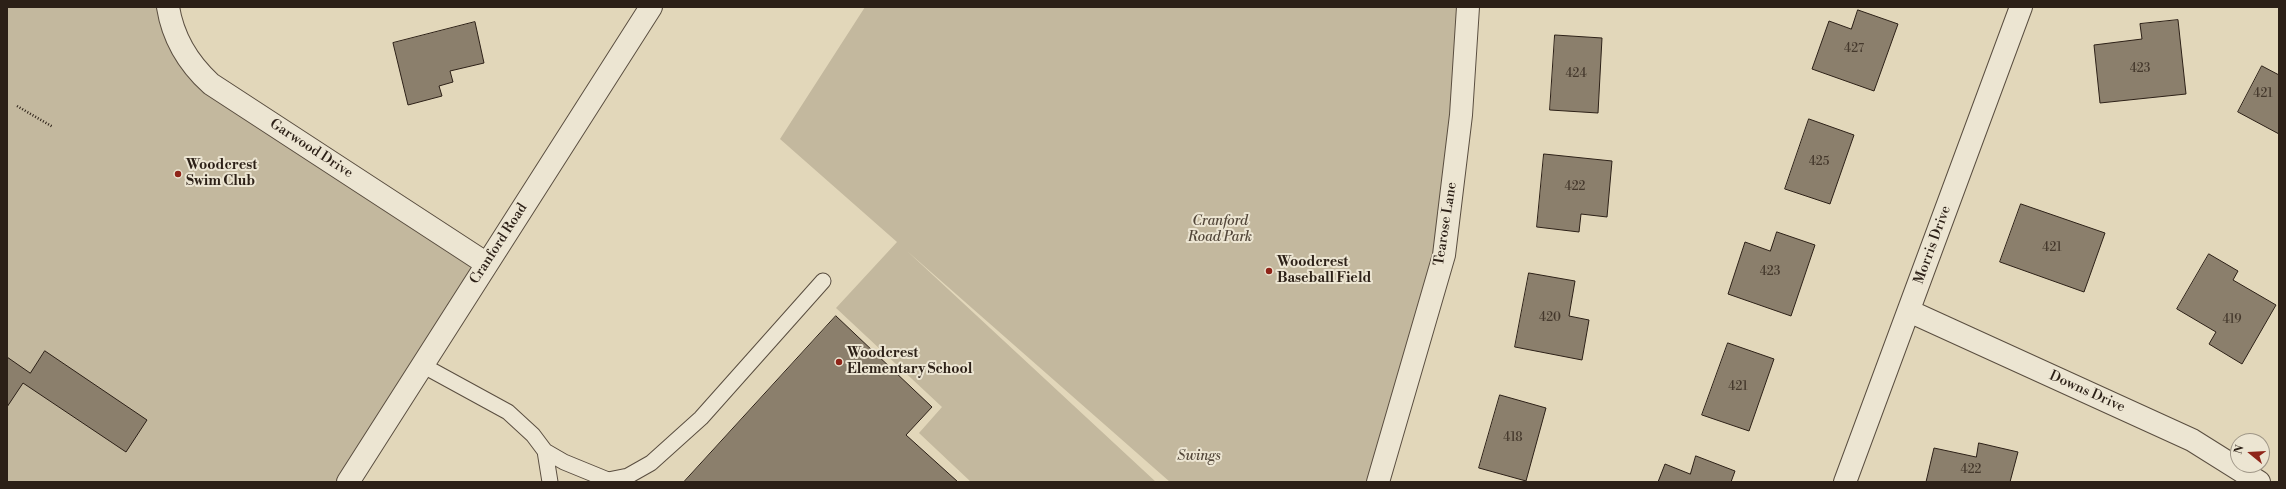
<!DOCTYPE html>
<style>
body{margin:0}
#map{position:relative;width:2286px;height:489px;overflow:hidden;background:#e2d7ba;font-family:"Libre Bodoni",serif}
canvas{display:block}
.frame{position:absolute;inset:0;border:8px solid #2c2017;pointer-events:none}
.north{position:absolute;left:2230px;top:433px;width:40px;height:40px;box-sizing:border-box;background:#ece5d2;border:1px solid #9f9687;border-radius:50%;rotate:288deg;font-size:11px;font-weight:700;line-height:16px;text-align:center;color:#2c2017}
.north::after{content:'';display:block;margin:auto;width:14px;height:18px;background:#8f2418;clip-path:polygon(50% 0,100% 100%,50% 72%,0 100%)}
</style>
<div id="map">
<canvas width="2286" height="489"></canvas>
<div class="frame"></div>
<div class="north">N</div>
</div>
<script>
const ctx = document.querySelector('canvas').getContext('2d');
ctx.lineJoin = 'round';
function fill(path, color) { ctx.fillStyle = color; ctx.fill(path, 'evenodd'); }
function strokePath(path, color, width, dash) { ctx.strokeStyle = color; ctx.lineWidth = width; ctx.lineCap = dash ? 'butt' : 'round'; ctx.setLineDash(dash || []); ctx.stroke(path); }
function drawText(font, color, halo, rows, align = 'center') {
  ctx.font = font + ' "Libre Bodoni",serif'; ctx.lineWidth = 4; ctx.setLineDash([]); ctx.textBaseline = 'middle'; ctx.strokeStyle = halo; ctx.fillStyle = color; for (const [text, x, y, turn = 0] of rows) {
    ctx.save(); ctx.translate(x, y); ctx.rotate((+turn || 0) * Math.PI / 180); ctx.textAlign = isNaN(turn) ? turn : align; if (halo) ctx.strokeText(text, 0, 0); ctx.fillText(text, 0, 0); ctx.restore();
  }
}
const green = new Path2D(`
 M7,7H168L190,61L487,264L347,482H7Z
 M865,7H1468L1444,255L1378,482H1170L907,251L1156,482H971L919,433L942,407L836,308L897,242L780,139Z`);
const building = new Path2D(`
 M1858,10L1898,24L1874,91L1812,69L1829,21L1851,29Z
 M2178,20L2186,94L2100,103L2094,45L2142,39L2140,24Z
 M475,22L484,63L450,71L453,82L439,86L442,96L408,105L393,43Z
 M1555,35L1602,38L1598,113L1550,110Z
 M2262,66L2279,75V134L2238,112Z
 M1809,119L1854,135L1830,204L1785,189Z
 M1544,154L1612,161L1607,217L1581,214L1579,232L1537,227Z
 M2021,204L2105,233L2084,292L2000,262Z
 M1777,232L1815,245L1791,316L1728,294L1745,242L1770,251Z
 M2209,254L2238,271L2233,280L2276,305L2242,364L2209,344L2216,332L2177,309Z
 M1529,273L1575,281L1569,316L1589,320L1582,360L1515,347Z
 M836,316L932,407L906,435L958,482H684Z
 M1728,343L1774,359L1749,431L1702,415Z
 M45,351L147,420L126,452L23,383L7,407V357L30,373Z
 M1500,395L1546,408L1526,481L1479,468Z
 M1979,443L2018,452L2010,482H1926L1934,448L1976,457Z
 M1696,456L1735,471L1731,482H1658L1665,464L1690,474Z`);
const path = new Path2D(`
 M17,106L53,127`);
const service = new Path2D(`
 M422,365L508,412L533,435L545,451L564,462L608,480L628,476L651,463L701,418L823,281
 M545,451L550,482`);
const minor = new Path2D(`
 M168,7C173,38 188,63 211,84L487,264
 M1909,311L2192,440L2259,482
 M348,482L651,7
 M1378,482L1444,255L1461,115L1468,7
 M1845,482L2021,7`);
const markers = [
 [178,174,4,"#8f2418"],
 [1269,271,4,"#8f2418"],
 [839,362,4,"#8f2418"]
];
const numberNames = [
 ["427",1854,49],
 ["423",2140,69],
 ["424",1576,74],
 ["421",2263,94],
 ["425",1819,162],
 ["422",1575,187],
 ["421",2052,248],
 ["423",1770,272],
 ["420",1550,318],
 ["419",2232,320],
 ["421",1738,387],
 ["418",1513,438],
 ["422",1971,470]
];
const streetNames = [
 ["Garwood Drive",311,149,33],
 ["Tearose Lane",1446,224,-81],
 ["Cranford Road",499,244,-57],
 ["Morris Drive",1933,245,-70],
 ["Downs Drive",2087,392,24]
];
const poiNames = [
 ["Woodcrest",186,166],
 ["Swim Club",186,182],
 ["Woodcrest",1277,263],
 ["Baseball Field",1277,279],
 ["Woodcrest",847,354],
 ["Elementary School",847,370]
];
const parkNames = [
 ["Cranford",1220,222],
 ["Road Park",1220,238],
 ["Swings",1199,457]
];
fill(green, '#c3b89e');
fill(building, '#8b7f6c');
strokePath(building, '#2c2017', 1);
strokePath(service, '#5a4e40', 17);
strokePath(minor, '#5a4e40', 24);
strokePath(path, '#2c2017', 2.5, [1, 2]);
strokePath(service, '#ece5d2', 15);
strokePath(minor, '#ece5d2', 22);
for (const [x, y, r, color] of markers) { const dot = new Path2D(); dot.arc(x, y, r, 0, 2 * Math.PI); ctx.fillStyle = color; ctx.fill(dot); strokePath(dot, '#ece5d2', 1.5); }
drawText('12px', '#44382c', null, numberNames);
drawText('14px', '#2c2017', '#ece5d2', streetNames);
drawText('bold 14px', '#2c2017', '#ece5d2', poiNames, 'left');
drawText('italic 14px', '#524639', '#ece5d2', parkNames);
</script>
